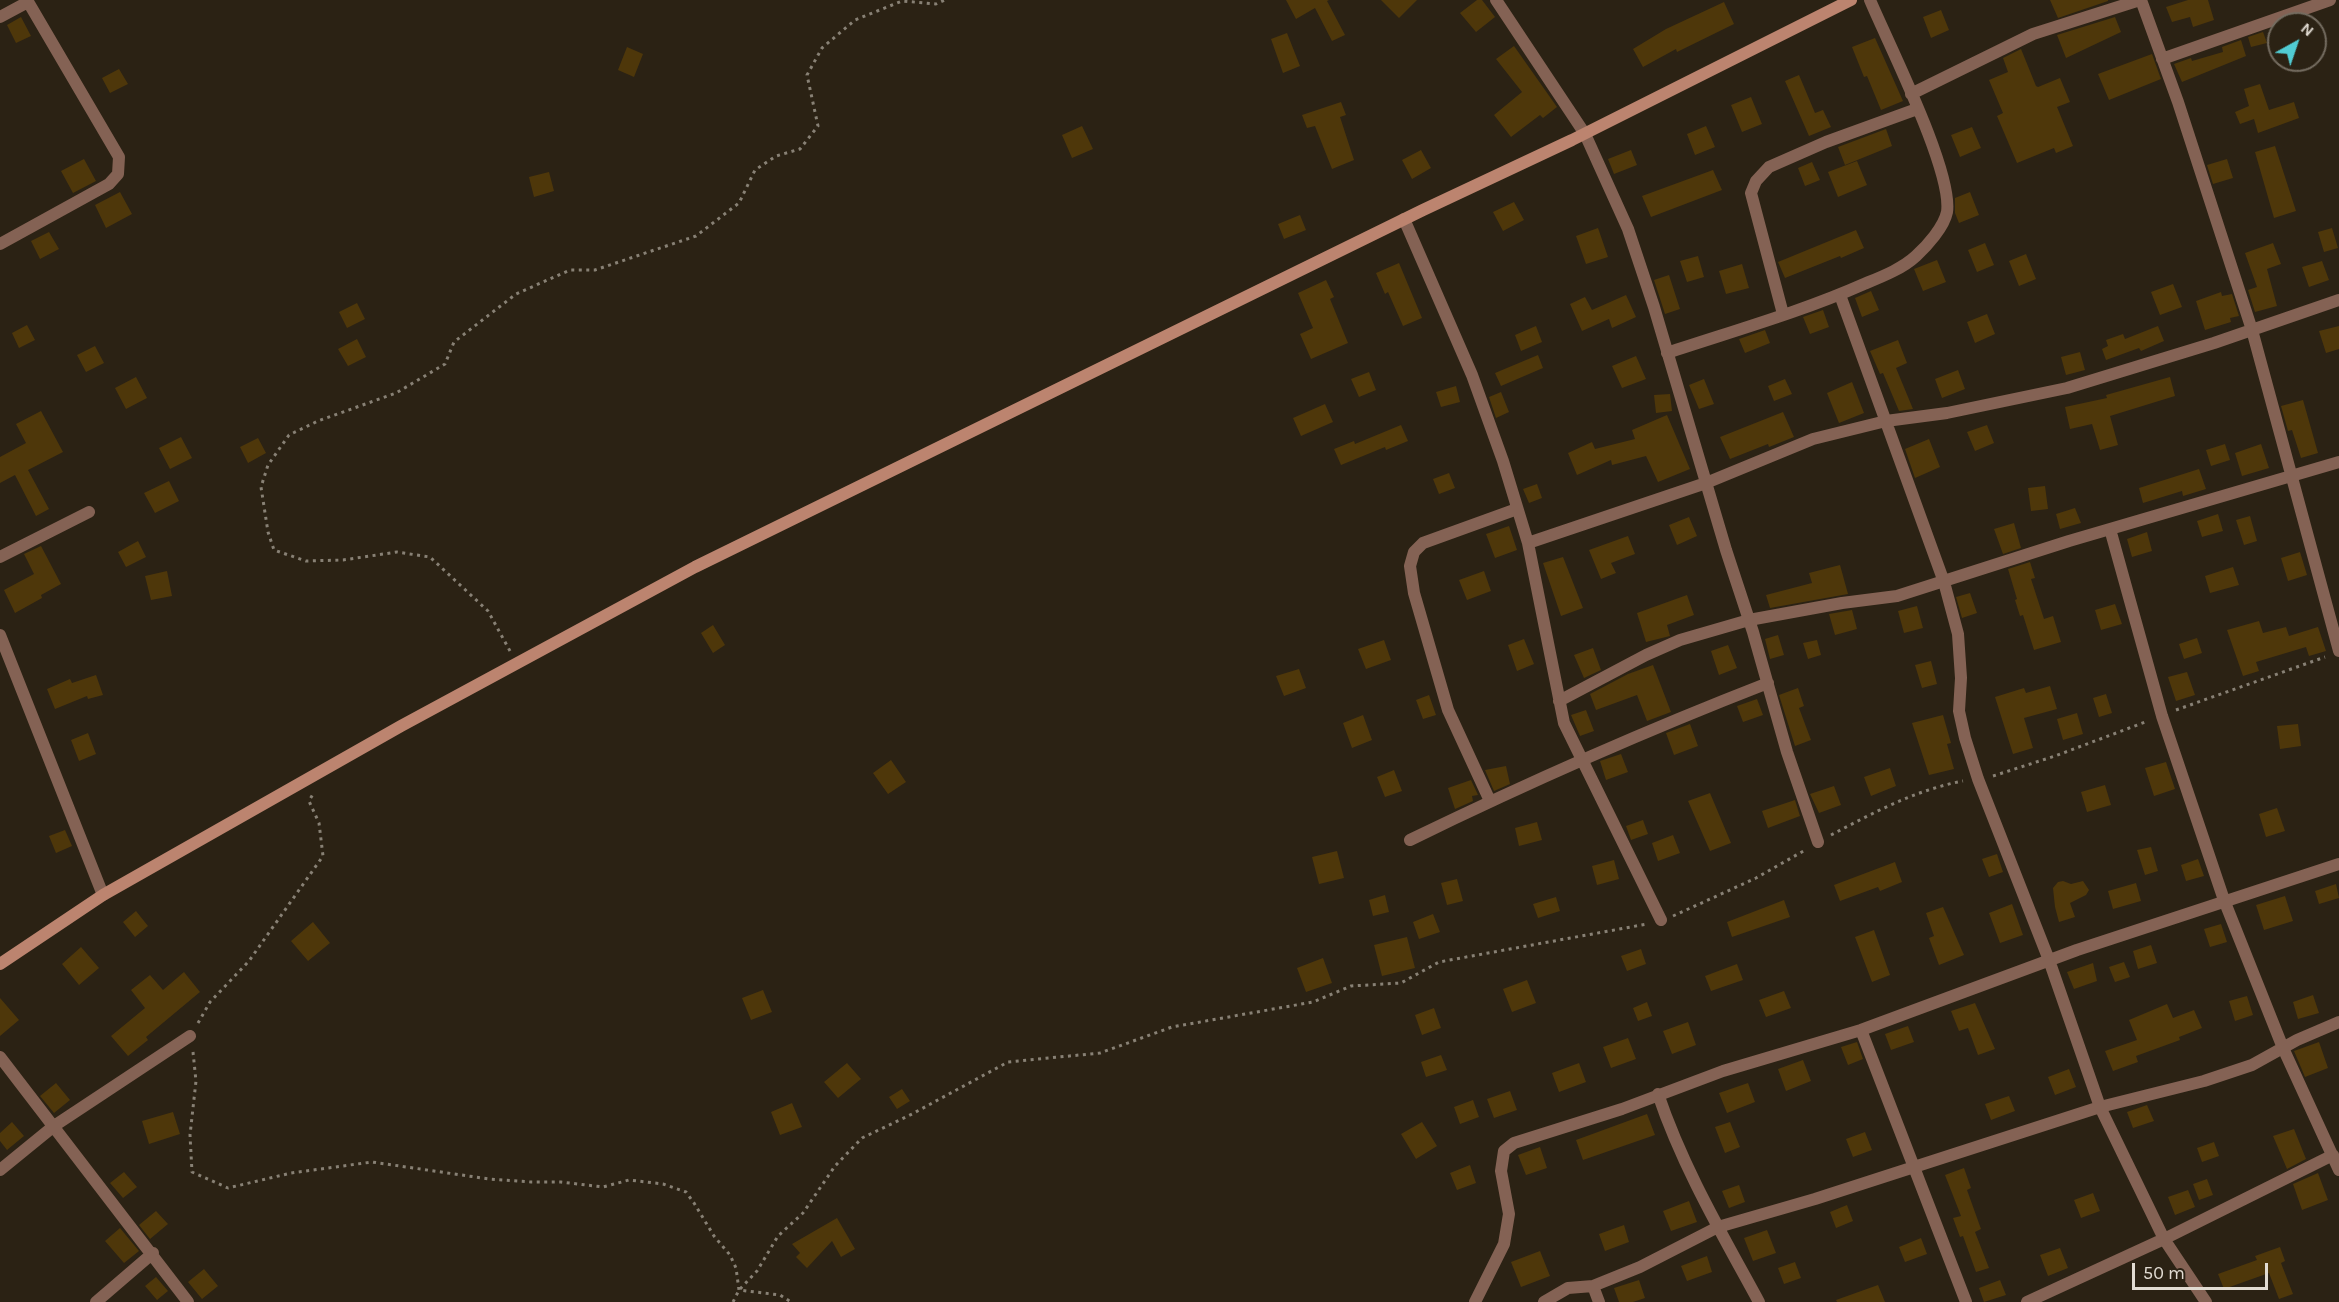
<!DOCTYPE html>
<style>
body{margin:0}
#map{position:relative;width:2339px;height:1302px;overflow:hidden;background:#2b2214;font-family:Karla,sans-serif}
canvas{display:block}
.north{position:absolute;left:2267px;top:12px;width:60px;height:60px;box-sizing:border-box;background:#2b2214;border:2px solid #746c60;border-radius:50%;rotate:40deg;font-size:16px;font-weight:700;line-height:24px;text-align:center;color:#e1dbd2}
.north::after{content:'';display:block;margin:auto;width:21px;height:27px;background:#51ccd3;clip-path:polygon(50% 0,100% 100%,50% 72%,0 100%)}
.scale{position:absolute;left:2132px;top:1263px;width:136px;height:27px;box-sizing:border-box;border:3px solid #e1dbd2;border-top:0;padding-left:8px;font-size:18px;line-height:21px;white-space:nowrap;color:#e1dbd2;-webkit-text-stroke:4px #2b2214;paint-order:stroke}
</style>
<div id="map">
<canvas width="2339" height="1302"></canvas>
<div class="north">N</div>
<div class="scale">50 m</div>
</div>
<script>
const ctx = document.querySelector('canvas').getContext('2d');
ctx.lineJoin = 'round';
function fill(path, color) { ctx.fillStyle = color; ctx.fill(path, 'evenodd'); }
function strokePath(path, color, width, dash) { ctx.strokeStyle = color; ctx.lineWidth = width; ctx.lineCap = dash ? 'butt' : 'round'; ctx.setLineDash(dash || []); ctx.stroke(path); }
const building = new Path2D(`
 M1286,0H1329L1327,1L1345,35L1332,41L1315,8L1296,19Z
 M1381,0H1417L1399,18Z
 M1477,0H1482L1495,17L1476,32L1460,13Z
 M2050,0H2108V1L2058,18Z
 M2188,0H2208L2214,20L2193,27L2190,17L2172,22L2166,7Z
 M1724,2L1734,24L1677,52L1676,49L1643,67L1633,49L1666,29Z
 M1941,10L1949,30L1931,38L1923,17Z
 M21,17L31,36L16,43L7,25Z
 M2115,17L2121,32L2066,58L2057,35Z
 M2263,32L2267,43L2251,47L2248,37Z
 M1287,33L1300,66L1283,73L1271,39Z
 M1875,38L1903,101L1881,110L1867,76L1864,77L1852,47Z
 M2241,40L2246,56L2182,82L2174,64L2191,58L2192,61L2223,52L2222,47Z
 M1514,46L1557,107L1543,118L1540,115L1511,137L1494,115L1522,92L1496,59Z
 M627,47L643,54L634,77L618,70Z
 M2021,49L2036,86L2038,87L2060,78L2070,102L2057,107L2073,146L2056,153L2054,148L2017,163L1997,116L2003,113L1989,80L2008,72L2003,58Z
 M2152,54L2161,79L2109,100L2098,74Z
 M119,69L128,84L110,93L102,78Z
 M1799,75L1815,113L1823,110L1831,127L1809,136L1785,81Z
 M2260,84L2269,110L2294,102L2299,118L2258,133L2254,119L2240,124L2235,112L2249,106L2244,89Z
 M1751,97L1762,124L1742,132L1731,105Z
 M1341,102L1346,115L1340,117L1354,160L1332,169L1315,126L1307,128L1302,115Z
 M1082,126L1093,149L1072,158L1062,135Z
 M1706,126L1715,147L1695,155L1687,134Z
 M1972,127L1981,148L1960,157L1951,135Z
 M1886,129L1892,146L1845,165L1838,147Z
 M2275,146L2296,211L2274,218L2255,152Z
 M1421,150L1431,168L1412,179L1402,160Z
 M1631,150L1637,165L1614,174L1608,159Z
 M84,159L96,181L73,193L61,171Z
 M2227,159L2233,178L2213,184L2207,165Z
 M1857,161L1867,185L1838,197L1828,172Z
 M1812,162L1820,180L1805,186L1798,168Z
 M1713,170L1722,190L1651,217L1642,196Z
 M549,172L554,191L534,197L529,177Z
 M120,192L132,214L106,228L95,205Z
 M1970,192L1979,215L1959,223L1955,213V198Z
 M1514,202L1524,220L1503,231L1493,212Z
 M1300,215L1306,230L1284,239L1278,224Z
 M1598,228L1608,257L1586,264L1576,236Z
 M2332,228L2338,248L2324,252L2318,232Z
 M1856,230L1864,248L1841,258L1840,256L1785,278L1778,262Z
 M49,232L59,249L40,259L31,241Z
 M1985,243L1994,265L1977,272L1968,250Z
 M2273,243L2281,264L2267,269L2277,306L2255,312L2248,290L2257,287L2245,253Z
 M2026,254L2036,279L2019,286L2009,261Z
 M1698,256L1704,277L1687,282L1680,261Z
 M1937,260L1946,282L1923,291L1914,269Z
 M2322,261L2329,280L2309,287L2302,267Z
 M1399,263L1422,318L1403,326L1388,292L1385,294L1376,273Z
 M1742,264L1749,288L1726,294L1719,271Z
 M1669,275L1680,309L1665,314L1654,280Z
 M1326,280L1334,297L1330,299L1348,343L1311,359L1300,334L1313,328L1298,293Z
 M2173,284L2182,307L2160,315L2151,292Z
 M1871,291L1879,310L1862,317L1855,298Z
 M2221,292L2222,296L2232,294L2239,316L2230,318L2231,322L2205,330L2196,301Z
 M1626,295L1636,317L1612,328L1609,319L1582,331L1570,304L1585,297L1592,310Z
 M357,303L365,319L347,328L339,312Z
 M1823,310L1829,327L1810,334L1803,317Z
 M1987,314L1995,334L1975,343L1967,322Z
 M27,325L35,340L19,348L12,333Z
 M1536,326L1542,342L1521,351L1515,335Z
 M2158,326L2164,341L2141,351L2139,348L2106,360L2102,349L2108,346L2106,340L2123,334L2125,339Z
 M2339,326V349L2326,353L2319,331Z
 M1765,330L1770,343L1745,353L1739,339Z
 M357,339L366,357L348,366L338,349Z
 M1898,340L1907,363L1896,368L1913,409L1899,411L1883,373L1880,374L1870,351Z
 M95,346L104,363L86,372L77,355Z
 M2080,352L2085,370L2066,375L2061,357Z
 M1538,355L1543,368L1501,386L1495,373Z
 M1636,356L1646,379L1622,388L1612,366Z
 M1958,370L1965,389L1942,398L1935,379Z
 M1369,372L1376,390L1359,397L1351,379Z
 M136,377L147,398L126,409L115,388Z
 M2170,377L2175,396L2110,416L2118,445L2100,450L2092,424L2070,429L2065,407L2107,398L2106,395Z
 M1704,379L1714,404L1699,409L1689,385Z
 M1785,379L1792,394L1774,401L1768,386Z
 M1852,382L1864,413L1839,423L1827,393Z
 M1456,386L1460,402L1441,407L1436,392Z
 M1501,392L1509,412L1496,418L1489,397Z
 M1670,394L1672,411L1656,413L1654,395Z
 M2303,400L2318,453L2301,458L2292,430L2288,431L2281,406Z
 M1325,404L1333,422L1301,436L1293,418Z
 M41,411L63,452L28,470L49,509L36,516L15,475L0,483V457L26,443L16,424Z
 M1783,412L1794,437L1769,447L1768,444L1730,459L1720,437Z
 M1667,415L1690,469L1658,482L1646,456L1612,465L1611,460L1577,475L1568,453L1592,442L1595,449L1635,439L1632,430Z
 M1401,425L1408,441L1386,450L1385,447L1341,465L1334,449L1354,441L1355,444Z
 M1987,425L1994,443L1975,451L1967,432Z
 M181,437L192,458L170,469L159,448Z
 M258,438L266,453L248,463L240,447Z
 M1929,439L1940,467L1915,478L1905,449Z
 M2225,444L2230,460L2211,466L2206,450Z
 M2261,444L2269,468L2242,476L2235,453Z
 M2199,469L2206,489L2183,496L2182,491L2143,503L2139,488Z
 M1449,473L1455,488L1439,494L1433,479Z
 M169,481L179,501L155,513L144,493Z
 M1537,484L1542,498L1529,503L1523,489Z
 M2045,486L2048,509L2031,511L2028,488Z
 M2075,508L2081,523L2060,529L2056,514Z
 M2218,514L2223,531L2202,537L2197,521Z
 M2250,516L2257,541L2244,545L2236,520Z
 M1689,517L1697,536L1677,545L1669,525Z
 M2014,523L2021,548L2003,554L1994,529Z
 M1509,526L1517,550L1495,558L1486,534Z
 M2147,532L2152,551L2132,557L2127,539Z
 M1628,536L1635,554L1611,563L1616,573L1601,579L1589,550Z
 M138,541L146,557L126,567L118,552Z
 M41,546L61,584L41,595L42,598L15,613L4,590L34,574L24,554Z
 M2300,552L2307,575L2288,581L2281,558Z
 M1563,557L1583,608L1561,616L1543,563Z
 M2030,562L2035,578L2031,579L2044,619L2053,616L2061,642L2034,650L2023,615L2020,616L2015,600L2017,599L2008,569Z
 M1840,565L1848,594L1770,608L1766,595L1812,583L1809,573Z
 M2233,567L2239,585L2210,593L2205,576Z
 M167,571L172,596L151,600L145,576Z
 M1484,571L1491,591L1467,600L1459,580Z
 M1970,593L1977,613L1962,618L1956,597Z
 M1687,595L1694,615L1667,625L1670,636L1646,642L1637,613Z
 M2115,604L2122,624L2101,630L2095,610Z
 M1917,606L1923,628L1904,633L1898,611Z
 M1852,610L1857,629L1835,635L1829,614Z
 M2259,621L2263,633L2286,627L2289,636L2318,627L2326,651L2309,656L2306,647L2256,662L2259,671L2243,676L2227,630Z
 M713,625L725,645L713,653L701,633Z
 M1778,635L1784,655L1770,659L1765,639Z
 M2197,638L2202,653L2184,659L2179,644Z
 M1524,639L1534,664L1517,671L1508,645Z
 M1384,640L1391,660L1366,669L1358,649Z
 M1817,640L1821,655L1808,659L1803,643Z
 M1728,645L1737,668L1719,675L1711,651Z
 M1593,648L1601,670L1584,678L1574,655Z
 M1931,661L1937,684L1922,688L1915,665Z
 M1653,665L1671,712L1647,721L1637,695L1596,710L1590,694L1628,674Z
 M1299,669L1306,688L1284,696L1276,676Z
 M2187,672L2195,695L2176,701L2168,677Z
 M96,675L103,695L88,699L87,696L55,709L47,689L70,679L72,683Z
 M2050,686L2057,709L2024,718L2033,748L2013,754L1995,697L2024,688L2026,693Z
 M1798,688L1804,706L1799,708L1811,740L1795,746L1779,695Z
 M2106,694L2112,713L2099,717L2093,698Z
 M1429,695L1436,715L1423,719L1416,700Z
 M1757,699L1763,715L1743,722L1737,706Z
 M1586,710L1594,731L1580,736L1571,715Z
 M2077,713L2083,734L2063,740L2057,719Z
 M1363,715L1372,740L1352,748L1343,723Z
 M1943,715L1951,743L1947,744L1954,769L1929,775L1912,723Z
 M1690,724L1698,746L1674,755L1666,733Z
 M2298,724L2301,746L2280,749L2277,726Z
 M88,733L96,754L79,761L71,740Z
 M1621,754L1628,772L1606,780L1600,761Z
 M891,760L906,782L888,794L873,773Z
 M2166,762L2175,789L2154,796L2145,768Z
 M1506,766L1510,784L1494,791L1485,770Z
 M1890,768L1896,786L1871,796L1864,777Z
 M1394,770L1402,791L1385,797L1377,777Z
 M1471,780L1478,795L1472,796L1473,801L1455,809L1448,788Z
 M2105,785L2111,805L2087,812L2081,792Z
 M1834,786L1841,805L1819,813L1810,794Z
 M1710,793L1731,843L1710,851L1688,801Z
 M1795,800L1800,816L1768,828L1762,811Z
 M2277,808L2285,831L2266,837L2259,814Z
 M1643,820L1648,834L1631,840L1626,826Z
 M1537,822L1542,840L1519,846L1515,828Z
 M65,830L72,846L56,853L49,836Z
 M1673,835L1680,853L1658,861L1652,843Z
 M2151,847L2158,871L2145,875L2137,850Z
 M1337,851L1344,878L1319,884L1312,857Z
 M1997,854L2003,872L1989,877L1982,859Z
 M2198,859L2204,876L2186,881L2181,865Z
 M1614,860L1619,879L1597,885L1592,866Z
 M1895,862L1902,882L1880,891L1878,887L1840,901L1834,885Z
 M1457,879L1463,901L1447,905L1441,883Z
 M2063,881L2071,884L2083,881L2089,890L2086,895L2070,903L2075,917L2059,922L2055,907L2053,888L2058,882Z
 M2136,883L2141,901L2113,909L2108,891Z
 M2336,884L2339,898L2319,904L2315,891Z
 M1385,895L1389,912L1373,916L1369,900Z
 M2285,896L2293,921L2264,930L2256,905Z
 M1556,897L1560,911L1538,918L1533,904Z
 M1784,900L1790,917L1732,937L1727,922Z
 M2012,904L2023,935L2000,943L1989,913Z
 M1943,907L1964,955L1939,965L1929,938L1934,936L1926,913Z
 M136,911L148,926L135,937L123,922Z
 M1433,914L1440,932L1419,939L1413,922Z
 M313,922L330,943L308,961L291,941Z
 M2221,924L2227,942L2210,947L2204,929Z
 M1874,930L1890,975L1872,982L1855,937Z
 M1407,937L1415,968L1382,976L1374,945Z
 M2151,945L2157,963L2138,969L2133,951Z
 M81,947L99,968L79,985L62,964Z
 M1641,949L1646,964L1627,971L1621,956Z
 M1323,958L1332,983L1306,992L1297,968Z
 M2124,962L2130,977L2115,982L2109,967Z
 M2093,963L2097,981L2074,989L2067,972Z
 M1737,964L1743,980L1711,991L1705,976Z
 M184,972L200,992L146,1037L148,1040L128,1056L111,1036L145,1008L131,990L150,975L163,990Z
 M1527,980L1536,1003L1512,1012L1503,989Z
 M763,990L772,1012L751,1020L742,998Z
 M1784,991L1791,1008L1766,1017L1759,1000Z
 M2313,995L2319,1013L2298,1019L2293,1002Z
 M2247,996L2253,1015L2235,1021L2229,1001Z
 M0,998L19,1020L0,1036Z
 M1647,1002L1652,1016L1638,1021L1633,1008Z
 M1975,1003L1995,1049L1978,1055L1968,1028L1959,1031L1951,1011Z
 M2167,1004L2173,1018L2194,1010L2202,1028L2179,1037L2180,1040L2136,1056L2138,1062L2113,1071L2105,1051L2137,1040L2129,1020Z
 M1434,1008L1441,1028L1422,1035L1415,1015Z
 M1688,1022L1696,1045L1672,1054L1663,1031Z
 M1908,1026L1914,1042L1891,1050L1885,1034Z
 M1628,1038L1636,1059L1611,1068L1603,1047Z
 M1857,1042L1863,1059L1848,1065L1841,1047Z
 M2319,1042L2328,1068L2305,1077L2294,1051Z
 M1441,1055L1447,1070L1426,1077L1421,1062Z
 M1803,1060L1811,1081L1786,1091L1778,1069Z
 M847,1063L861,1079L838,1098L824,1082Z
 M1579,1063L1586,1082L1559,1092L1552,1073Z
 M2069,1069L2076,1087L2055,1095L2048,1077Z
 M56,1083L70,1100L54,1113L40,1096Z
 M1748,1083L1755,1102L1727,1113L1719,1093Z
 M902,1089L910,1101L897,1109L889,1097Z
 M1510,1091L1517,1110L1494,1118L1487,1099Z
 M2009,1096L2015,1111L1991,1120L1985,1104Z
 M1473,1100L1479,1117L1460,1124L1454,1107Z
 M792,1103L802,1127L780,1135L771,1112Z
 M2147,1105L2154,1121L2133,1128L2127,1112Z
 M173,1112L180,1134L149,1144L142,1121Z
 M1647,1114L1655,1135L1583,1160L1576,1140Z
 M12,1122L24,1136L7,1150L0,1141V1133Z
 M1422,1122L1437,1146L1416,1159L1401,1134Z
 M1730,1122L1740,1147L1725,1153L1715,1127Z
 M2294,1129L2306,1159L2287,1169L2273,1136Z
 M1865,1132L1872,1150L1853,1157L1846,1139Z
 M2214,1142L2219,1156L2202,1162L2197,1148Z
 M1540,1147L1547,1168L1526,1175L1518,1155Z
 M1470,1165L1476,1183L1457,1190L1450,1173Z
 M1964,1168L1971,1188L1967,1190L1981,1229L1975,1232L1989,1268L1976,1272L1963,1236L1960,1237L1953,1218L1961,1216L1945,1175Z
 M124,1172L137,1187L123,1198L110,1183Z
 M2318,1173L2328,1200L2302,1210L2293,1184Z
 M2207,1179L2213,1195L2199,1200L2193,1184Z
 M1739,1185L1745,1202L1729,1208L1722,1191Z
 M2188,1190L2195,1207L2175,1215L2168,1197Z
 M2093,1193L2100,1211L2081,1218L2074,1200Z
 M1689,1201L1697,1222L1671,1231L1663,1211Z
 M1847,1205L1853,1221L1836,1228L1830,1212Z
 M156,1211L168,1224L150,1239L139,1225Z
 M837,1218L855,1249L841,1257L832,1241L807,1268L796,1257L800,1253L792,1244Z
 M1624,1225L1629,1242L1605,1251L1599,1234Z
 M120,1228L139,1251L124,1263L105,1241Z
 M1767,1230L1776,1253L1753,1261L1744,1238Z
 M1921,1238L1927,1254L1905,1262L1899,1247Z
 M2280,1247L2285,1261L2281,1263L2293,1294L2279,1299L2269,1273L2224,1289L2218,1274L2257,1260L2255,1256Z
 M2060,1248L2068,1268L2048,1276L2040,1255Z
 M1540,1251L1550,1276L1521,1287L1511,1262Z
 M1707,1256L1712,1272L1687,1281L1681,1266Z
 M1795,1262L1801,1278L1784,1284L1778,1268Z
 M204,1269L218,1286L202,1299L188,1282Z
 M156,1277L168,1291L157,1300L145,1286Z
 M1639,1280L1645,1298L1633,1302H1619L1614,1288Z
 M2000,1280L2006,1295L1984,1302L1979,1288Z
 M1878,1285L1885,1302H1837L1836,1300Z`);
const path = new Path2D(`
 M510,651L488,611L430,557L397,552L343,560L306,561L274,550L268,532L261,487L268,465L289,435L318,421L396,393L445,364L454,342L516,294L570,270H595L696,236L739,203L755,170L776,156L800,149L818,126L807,75L822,48L855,20L902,1L936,4L945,0
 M2176,710L2325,657
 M1993,776L2055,756L2148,721
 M1831,835C1873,813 1915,790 1963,781
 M1673,916L1756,878L1807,849
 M198,1023L210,1002L249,961L323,856L319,823L309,801L313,794
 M193,1052L196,1081L190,1135L192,1172L228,1188L291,1173L372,1162L489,1179L531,1182H561L603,1187L629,1180L663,1184L686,1192L694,1203L714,1236L730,1255L736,1268L739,1290L780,1295L791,1302
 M733,1302L739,1290L757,1271L778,1236L803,1213L835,1166L862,1138L912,1114L1008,1062L1100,1053L1172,1027L1313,1002L1351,986L1401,983L1439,962L1647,924`);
const street = new Path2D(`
 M1496,0L1585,134L1628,229L1654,307L1726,550L1753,632L1787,752L1818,842
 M2141,0L2178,102L2252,330L2339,651
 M0,17L28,2
 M2162,59L2330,0
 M1911,94L2033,34L2140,0
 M1404,219L1472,375L1503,461L1528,543L1564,723L1661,920
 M0,244L109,184L118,174L119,157L27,0
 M1840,295L1944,582L1958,634L1961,678L1959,711L1965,738L1978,779L2049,960L2100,1107L2164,1239L2206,1302
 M1783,314L1751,193L1756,181L1769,167L1826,142L1917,109
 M1667,353C1733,331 1801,312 1864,284C1881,277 1902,269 1916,256C1927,246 1944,227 1947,212C1953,171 1888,43 1870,0
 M2110,529L2162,716L2224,900L2283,1048L2339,1170
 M1528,543L1706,483L1813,439L1886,421L1947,413L2067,388L2214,343L2339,300
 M0,557L89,512
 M0,635L103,895
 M1559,701L1646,655L1680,640L1749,620L1842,603L1897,596L2069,541L2339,462
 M1490,801L1448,710L1414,593L1410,566L1414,552L1423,543L1517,509
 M1410,840C1527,783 1647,730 1768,683
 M1861,1030L1966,1302
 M0,1057L188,1302
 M1658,1094C1683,1168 1722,1234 1759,1302
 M0,1170L54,1126L190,1036
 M1593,1286L1599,1302
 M96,1302L153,1253
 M1475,1302L1504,1244L1509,1214L1501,1171L1504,1151L1514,1143L1622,1109L1723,1071L1861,1030L2077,950L2339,864
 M1544,1302L1568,1288L1593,1286L1640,1267L1718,1227L1815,1199L2100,1107L2204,1081L2252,1065L2297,1040L2339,1022
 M2027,1302L2164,1239L2333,1155`);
const secondary = new Path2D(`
 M0,964L103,895L401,726L695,567L1423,210L1572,140L1851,0`);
fill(building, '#4e370a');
strokePath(path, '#888175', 3, [3, 4.5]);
strokePath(street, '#846254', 12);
strokePath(secondary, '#bc846f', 12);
</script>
